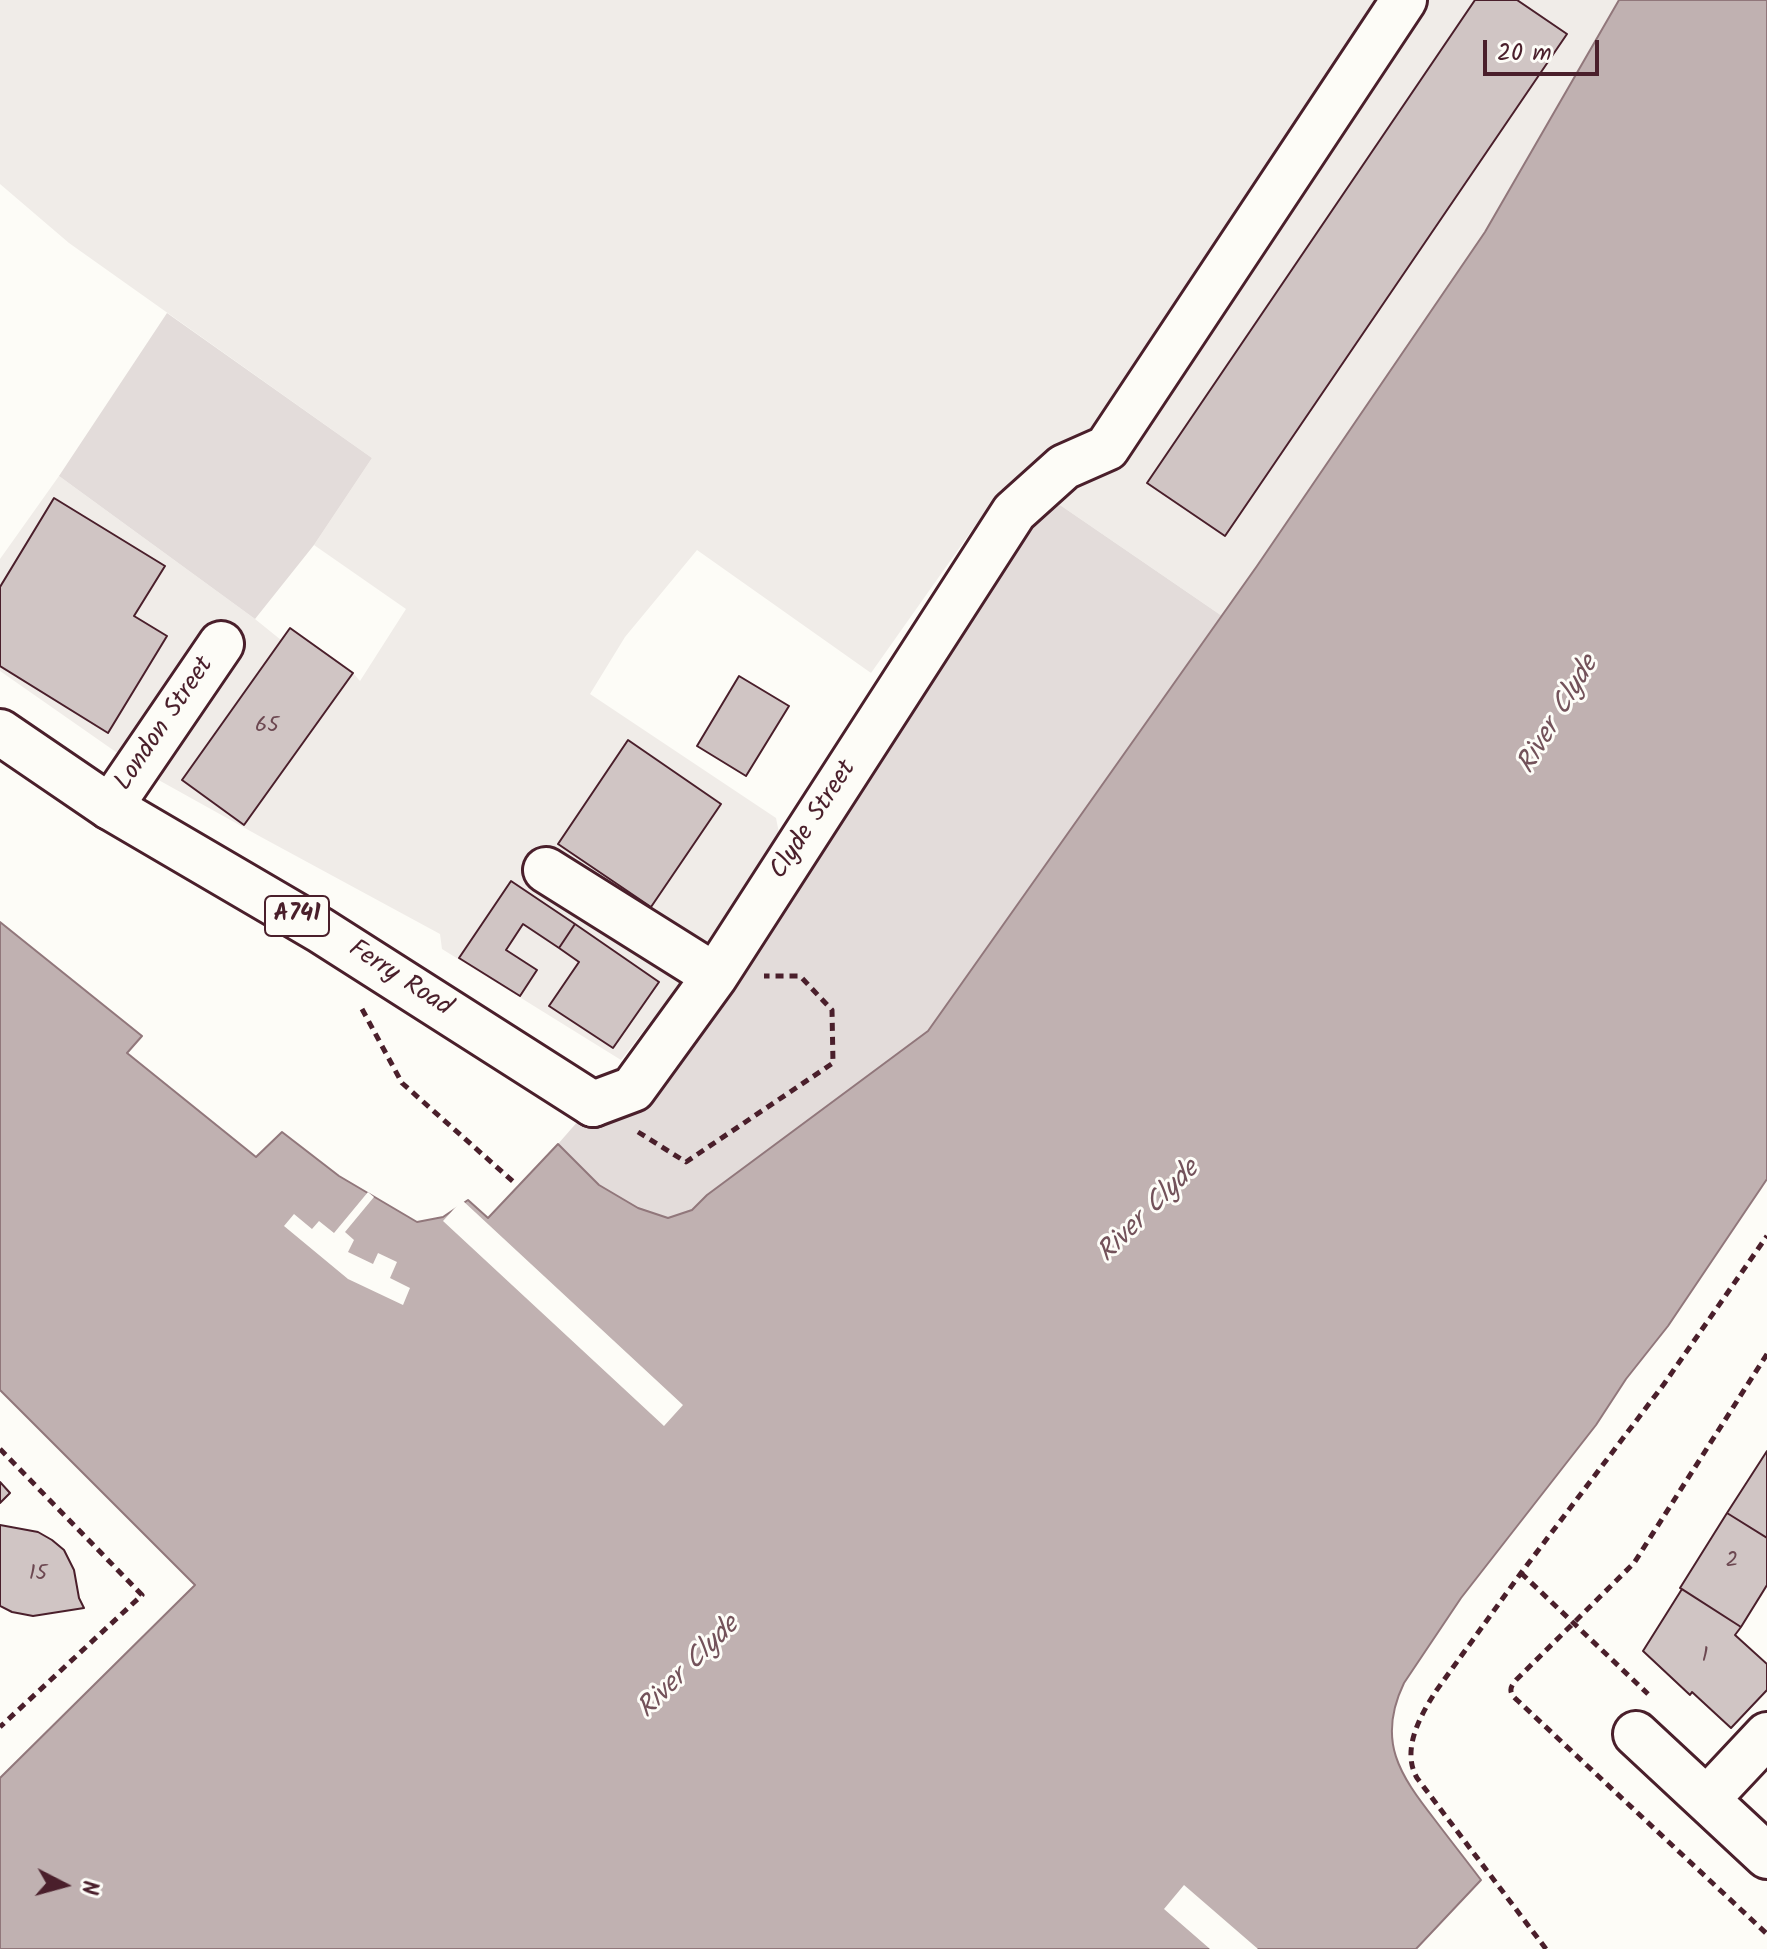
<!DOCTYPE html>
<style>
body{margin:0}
#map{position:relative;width:1767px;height:1949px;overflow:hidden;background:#fdfcf7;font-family:Kalam,sans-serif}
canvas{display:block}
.north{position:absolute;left:24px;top:1845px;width:80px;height:80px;-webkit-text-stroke:6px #fdfcf7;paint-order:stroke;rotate:96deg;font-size:22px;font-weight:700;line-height:32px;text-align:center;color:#4a1f2b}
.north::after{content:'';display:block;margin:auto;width:28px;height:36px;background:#4a1f2b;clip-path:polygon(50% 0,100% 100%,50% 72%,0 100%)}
.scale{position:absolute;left:1483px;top:40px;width:116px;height:36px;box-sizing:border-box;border:4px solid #4a1f2b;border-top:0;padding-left:10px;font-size:24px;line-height:28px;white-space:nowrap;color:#4a1f2b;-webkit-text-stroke:6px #fdfcf7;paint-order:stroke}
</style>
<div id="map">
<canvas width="1767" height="1949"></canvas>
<div class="north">N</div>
<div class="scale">20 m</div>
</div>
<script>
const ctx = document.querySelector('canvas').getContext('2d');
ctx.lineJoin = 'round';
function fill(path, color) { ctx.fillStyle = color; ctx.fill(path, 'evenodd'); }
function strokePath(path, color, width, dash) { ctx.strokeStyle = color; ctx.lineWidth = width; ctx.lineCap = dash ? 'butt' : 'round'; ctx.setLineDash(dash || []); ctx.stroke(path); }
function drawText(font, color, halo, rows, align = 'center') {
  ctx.font = font + ' Kalam,sans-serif'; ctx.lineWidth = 6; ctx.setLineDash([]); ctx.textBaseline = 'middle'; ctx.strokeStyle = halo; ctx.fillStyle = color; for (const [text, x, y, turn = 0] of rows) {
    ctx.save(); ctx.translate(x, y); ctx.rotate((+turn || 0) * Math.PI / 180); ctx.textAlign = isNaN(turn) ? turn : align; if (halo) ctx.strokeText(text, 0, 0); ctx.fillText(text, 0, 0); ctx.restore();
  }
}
const built = new Path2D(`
 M0,0H1619L1485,232L1222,616L1060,505L1001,489L871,673L697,550L625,637L590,694L776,818L780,838L707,949L621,1060L442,949L440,934L261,837L146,773L0,671V559L59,476L255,619L281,640L290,628L353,673L360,681L406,609L314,545L372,458L69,243L0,184Z`);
const green = new Path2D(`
 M167,313L372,458L314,545L255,619L59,476Z
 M1060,505L1222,616L928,1031L707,1195L692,1210L668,1218L638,1208L599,1185L558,1144L593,1104L634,1089L1033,515Z`);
const water = new Path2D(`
 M1619,0H1767V1179L1668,1326L1626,1379L1596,1425L1461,1598L1404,1683C1376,1741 1400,1775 1435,1820C1450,1840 1466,1860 1481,1880L1416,1949H0V1778L195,1585L0,1390V922L142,1036L127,1053L256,1157L282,1132L339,1176L417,1222L443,1217L468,1200L488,1218L558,1144L599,1185L638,1208L668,1218L692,1210L707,1195L928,1031L1257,566L1485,232Z`);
const pier = new Path2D(`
 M368,1192L374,1197L345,1232L354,1240L348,1252L373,1264L378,1253L397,1262L390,1278L410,1288L403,1305L348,1279L284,1226L294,1214L312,1229L319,1221L334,1233Z
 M462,1200L683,1405L664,1426L443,1221Z
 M1184,1885L1258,1949H1210L1164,1909Z`);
const building = new Path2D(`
 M1475,0H1517L1567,34L1225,536L1147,483Z
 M54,498L165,566L134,616L167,636L108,733L0,666V587Z
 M290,628L353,673L244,825L182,780Z
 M739,676L789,706L746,776L697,746Z
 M628,740L721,804L651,907L558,844Z
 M511,881L575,924L559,948L523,924L506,950L537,970L520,996L459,958Z
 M575,924L659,982L613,1048L549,1006L579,962L559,948Z
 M1767,1451V1538L1727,1513Z
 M0,1482L10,1493L0,1503Z
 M1727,1513L1767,1538V1585L1741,1627L1680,1588Z
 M0,1525L38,1532L52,1540L64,1550L74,1570L79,1598L84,1608L33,1616L12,1612L0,1606Z
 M1682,1589L1741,1627L1735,1635L1767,1664V1690L1731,1728L1692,1692L1690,1695L1643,1651Z`);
const path = new Path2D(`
 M362,1009L402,1083L517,1185
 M638,1132L686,1162L833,1063L832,1010L800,976H764
 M1767,1354L1634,1563L1516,1680C1509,1688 1509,1693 1517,1700L1767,1934
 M0,1449L142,1595L0,1727
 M1521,1573L1648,1694
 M1546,1949L1417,1778C1401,1750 1420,1716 1436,1691L1521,1573L1664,1384L1767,1236`);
const minor = new Path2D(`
 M110,807L221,644
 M546,870L715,976
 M593,1104L633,1089L715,976L1014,512L1064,467L1107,448L1404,0
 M1636,1734L1767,1856
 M1707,1799L1767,1735`);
const major = new Path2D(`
 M0,732L110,807L320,930L593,1104`);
const numberNames = [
 ["65",267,727],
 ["2",1732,1562],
 ["15",38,1575],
 ["1",1705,1657]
];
const shields = [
 [297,916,64]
];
const shieldNames = [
 ["A741",297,916]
];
const streetNames = [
 ["London Street",166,725,-56],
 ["Clyde Street",815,821,-57],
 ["Ferry Road",399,980,33]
];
const waterNames = [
 ["River Clyde",1560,716,-59],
 ["River Clyde",1150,1213,-45],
 ["River Clyde",690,1669,-45]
];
fill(built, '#f0ece8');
fill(green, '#e3dcda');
fill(water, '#c0b1b1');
strokePath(water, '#91777b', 2);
fill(pier, '#fdfcf7');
fill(building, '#d0c5c4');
strokePath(building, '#4a1f2b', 2);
strokePath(minor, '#4a1f2b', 50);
strokePath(major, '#4a1f2b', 50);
strokePath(path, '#4a1f2b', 5, [8, 6]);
strokePath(minor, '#fdfcf7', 44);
strokePath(major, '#fdfcf7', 44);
drawText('22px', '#6c4851', null, numberNames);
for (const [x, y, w] of shields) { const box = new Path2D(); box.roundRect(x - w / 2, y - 20, w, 40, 6); ctx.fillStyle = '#fdfcf7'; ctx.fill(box); strokePath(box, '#4a1f2b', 2); }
drawText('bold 24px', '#4a1f2b', null, shieldNames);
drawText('26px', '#4a1f2b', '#fdfcf7', streetNames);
drawText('italic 28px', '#73525a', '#fdfcf7', waterNames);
</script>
